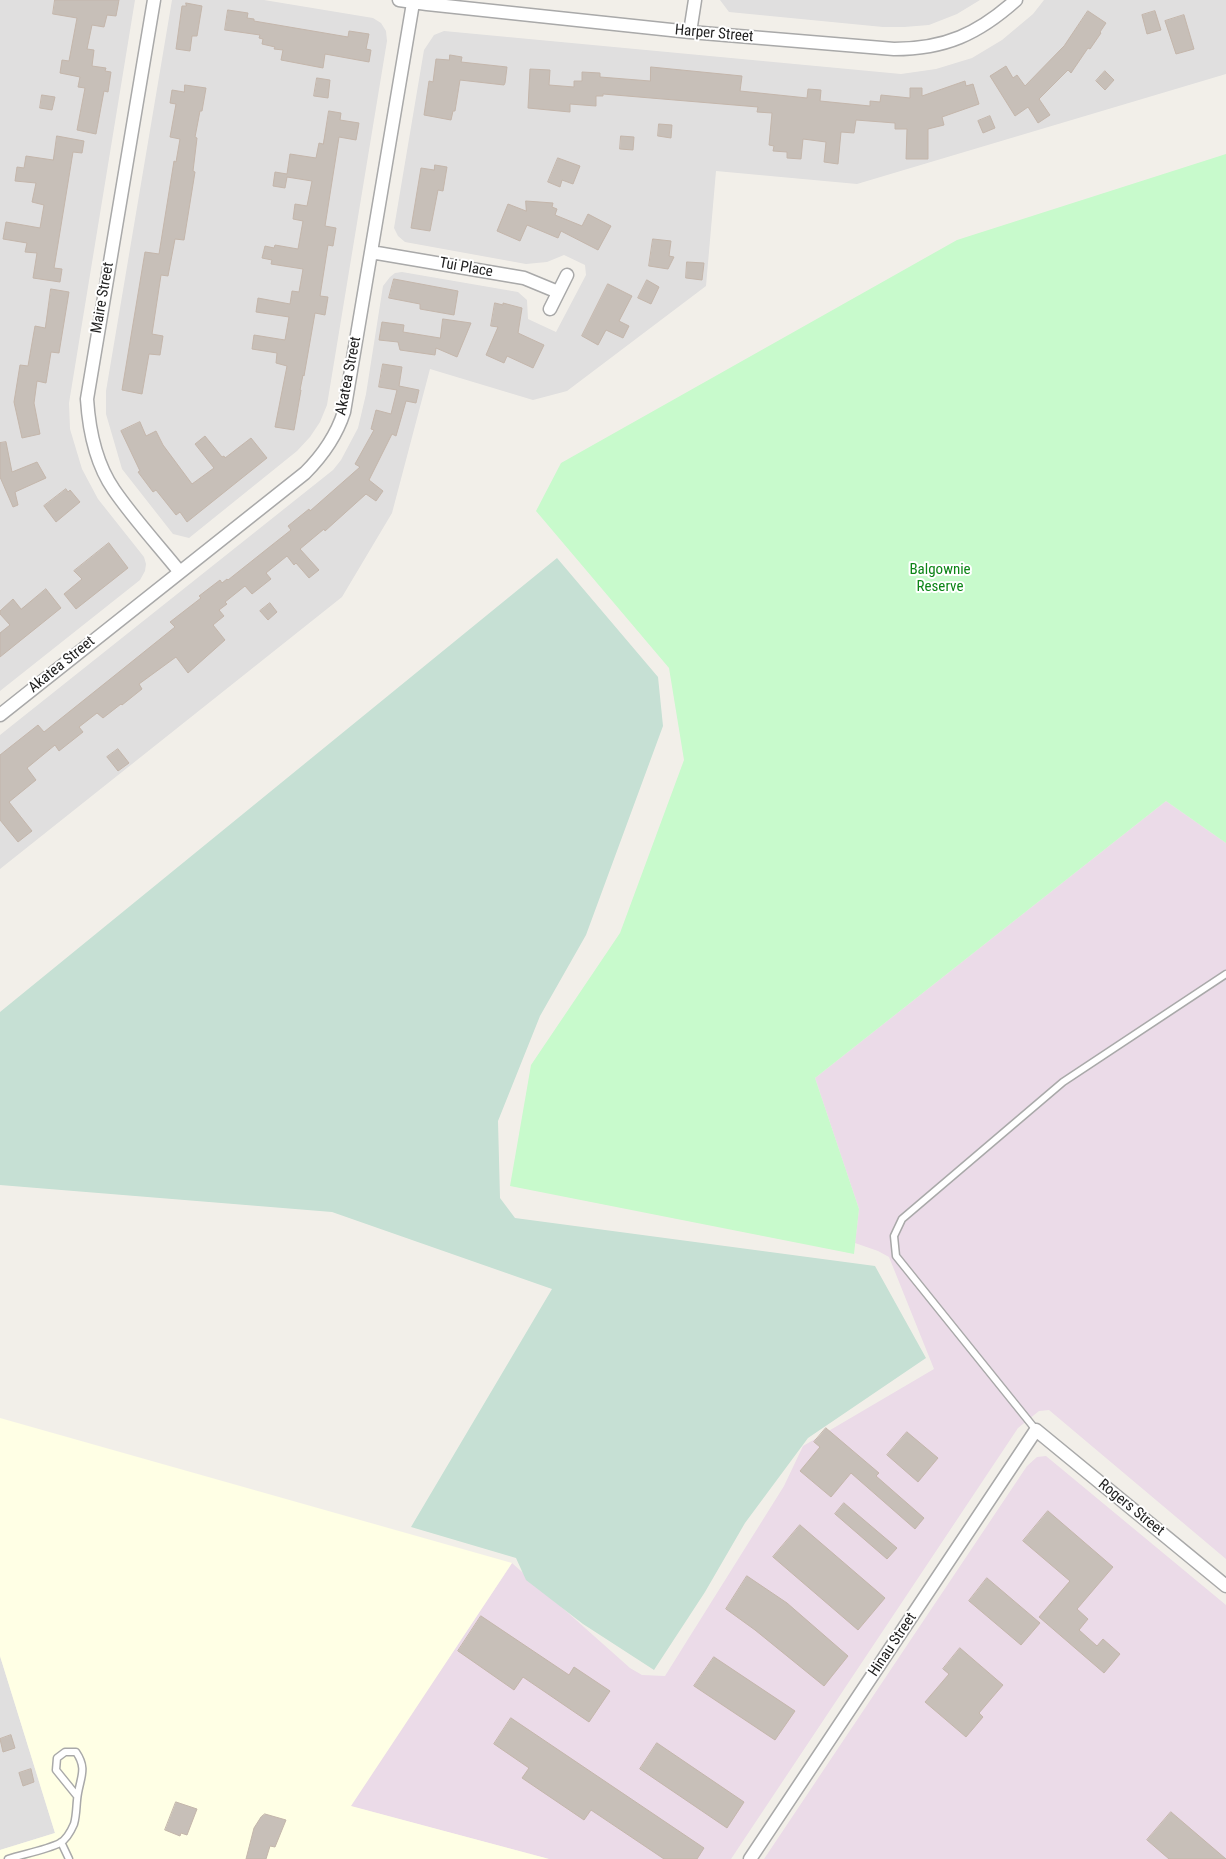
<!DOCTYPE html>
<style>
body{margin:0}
canvas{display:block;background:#f2efe9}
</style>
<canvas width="1226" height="1859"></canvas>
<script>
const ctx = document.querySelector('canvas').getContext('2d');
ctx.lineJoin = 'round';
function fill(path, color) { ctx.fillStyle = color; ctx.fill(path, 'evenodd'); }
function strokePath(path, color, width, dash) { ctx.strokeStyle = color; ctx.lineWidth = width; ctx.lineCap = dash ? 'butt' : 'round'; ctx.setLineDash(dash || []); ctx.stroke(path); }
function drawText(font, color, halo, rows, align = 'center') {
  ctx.font = font + ' "Roboto Condensed",sans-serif'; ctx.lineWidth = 4; ctx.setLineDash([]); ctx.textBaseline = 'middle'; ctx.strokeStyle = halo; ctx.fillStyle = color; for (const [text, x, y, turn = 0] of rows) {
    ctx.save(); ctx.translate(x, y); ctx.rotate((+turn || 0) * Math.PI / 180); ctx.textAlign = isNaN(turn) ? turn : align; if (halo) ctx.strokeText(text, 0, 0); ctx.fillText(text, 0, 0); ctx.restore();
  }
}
const residential = new Path2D(`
 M0,0H135L69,403L70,429L82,469L98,499L144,557L146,564L145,571L140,580L0,691Z
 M172,0H264L373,18L381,23L386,31L387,41L327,405L320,422L310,437L297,451L189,538L173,534L122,469L106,414V391Z
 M720,0H980L957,14L929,25L904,27H883L729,12Z
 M1044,0H1226V74L857,184L716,171L706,286L567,391L533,400L430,369L392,513L342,597L0,869V735L333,470L341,460L358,428L366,394L383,286L390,277L395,273L402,272L518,292L527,300L528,319L556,332L586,275L585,265L564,255L547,262L526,264L405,242L398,236L394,228L424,50L434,35L444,31L901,74L936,69L972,58L1002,40L1033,14Z
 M0,1656L55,1833L0,1850Z`);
const industrial = new Path2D(`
 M1166,801L1226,843V1559L1049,1410L1039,1411L1018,1428L731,1859H549L350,1806L512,1563L630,1668L642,1675L665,1676L784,1486L803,1446L934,1369L889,1257L878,1251L855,1243L859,1209L815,1078Z
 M1046,1456L1226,1605V1859H764L1027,1466L1037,1457Z`);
const education = new Path2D(`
 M0,1418L512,1563L351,1806L549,1859H0V1850L55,1833L0,1656Z`);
const wetland = new Path2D(`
 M557,558L658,677L663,726L586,935L540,1016L498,1121L500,1198L515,1218L875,1266L926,1358L808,1438L745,1523L705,1592L654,1670L583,1624L526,1580L516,1558L411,1527L552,1289L332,1212L0,1185V1012Z`);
const park = new Path2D(`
 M1226,154V843L1166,801L815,1078L859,1209L854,1254L510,1186L531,1065L620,933L684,760L669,668L536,511L561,463L957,240Z`);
const building = new Path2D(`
 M55,0H119L116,16L107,15L104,27L92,25L87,49L94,50L92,66L106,68L105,71L111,72L108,92L104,91L96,134L77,130L85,88L78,87L80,77L60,73L62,60L69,61L77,18L53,14Z
 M186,3L202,6L197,36H192L190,51L176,49L182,6H186Z
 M228,10L248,13L247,18L254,19V21L348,37L349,31L369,34L366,49L371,50L369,62L325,54L323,68L281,60L283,50L274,49L275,47L262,44L263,39L259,38L260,35L225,30Z
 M1088,11L1106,23L1100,32L1101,33L1090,49L1088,48L1071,73L1068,70L1039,99L1050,115L1038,123L1028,107L1015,116L990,76L1006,66L1013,78L1017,75L1025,86L1064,46Z
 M1155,11L1161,30L1147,34L1142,15Z
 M1184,15L1194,49L1176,54L1165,21Z
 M450,55L462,57L461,62L507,67L505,83L504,85L460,80L455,111H453L451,120L424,115L429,81L433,82L436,59L449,60Z
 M651,67L742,76L740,91L807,98L808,89L821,90L820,101L870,106V101L880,102L881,95L910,98V88H922V96L965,81L966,86L973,84L979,104L942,117L944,125L928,129V159H906L907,129H895V123L856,120L854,133L841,132L838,164L824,162L826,142L803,139L801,159L787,158V152L773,151L774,146L769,145L772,113L757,112L758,107L603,94V96H596V106L570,104V112L528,108L530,69L550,70L549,85L574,87V81H582V72L600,73V77L650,81Z
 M1105,71L1114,80L1105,90L1096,81Z
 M317,78L330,80L328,98L314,96Z
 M185,85L206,88L202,111H200L195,137L197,138L193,171L195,172L184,240L175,239L168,276L161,275L152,334L163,336L160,355L149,354L142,394L122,390L145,252L159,254L174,161L176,162L180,139L170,137L176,104L170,103L172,90L184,92Z
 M42,95L55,97L52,110L40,108Z
 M329,111L341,113L340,120L359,123L356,140L339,137L325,226L336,228L333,246L328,245L320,296L328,297L325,315L315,313L304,376L303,375L300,390H301L294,430L275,427L287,366L276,363L277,353L252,349L254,335L285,340L289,317L256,312L258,298L290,304L292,291L299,292L303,269L271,264L272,260L262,258L265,246L274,248L275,245L298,249L303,221L293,219L295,204L307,206L312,181L287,177L285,188L273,186L275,172L287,174L290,154L316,158L319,143L323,144Z
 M990,116L995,128L983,133L978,121Z
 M659,124L672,125L671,138L658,136Z
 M57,136L84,141L82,153L73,152L58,244L54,268L62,269L60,282L33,278L37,253L25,252L27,243L3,239L6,222L40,228L44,205L32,202L36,183L15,181L17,167L24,168L26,156L53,160Z
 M621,136L634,137L633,150L620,149Z
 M558,158L580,166L573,184L562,180L560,187L548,182Z
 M435,165L447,167L443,191L438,190L430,231L411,228L421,168L434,170Z
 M526,201L553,203L552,207L557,209L555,215L582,226L588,214L611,226L598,250L561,231L558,238L527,225L520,241L497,231L508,204L526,211Z
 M653,239L671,241L669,256L674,257L668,269L649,266Z
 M687,262L704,263L702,280L686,278Z
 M394,279L458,291L454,315L420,309V304L389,298Z
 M647,280L659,287L651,304L638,298Z
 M608,284L632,296L619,321L629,326L623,338L606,330L598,345L582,336Z
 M51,289L69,292L59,353L51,352L46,383L37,381L34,403L40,434L22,438L14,402L20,365L28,366L35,326L45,328Z
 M495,303L503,305V303L522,308L518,333L544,345L533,368L507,356L504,363L486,355L498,327L491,326Z
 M443,319L471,323L457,357L436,348L435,355L400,350L398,342L379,340L382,322L404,325L403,332L440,338Z
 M383,364L402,367L399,386L419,390L416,403L406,401L396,436L392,434L369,480L383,491L376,501L366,494L325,531L324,529L300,549L319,570L309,578L296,563L294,565L287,556L266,573L271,579L252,594L245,586L225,602L227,604L219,610L224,616L213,625L225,640L188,673L176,657L139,684L142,689L122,705L121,704L103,718L97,713L79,727L83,732L59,751L55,745L27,768L36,780L9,802L32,831L18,842L0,820V755L38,725L44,732L119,672L175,627L170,622L201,598L199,596L220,580L222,583L227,579L228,580L272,545L291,530L288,526L309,509L310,511L360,467L355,464L374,430L371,429L376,410L391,414L397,390L379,387Z
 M140,422L146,436L156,431L163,445L192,484L214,468L195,444L205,436L222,457L224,456L225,458L251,438L267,458L187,522L180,512L176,515L156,490L153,492L138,472L140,471L121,431Z
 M6,442L12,472L37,462L46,478L15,492L18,505L13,507L0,477V443Z
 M66,489L68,492L70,490L80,502L56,522L44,506Z
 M109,543L128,568L76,609L64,594L82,579L74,571Z
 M46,589L61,608L0,657V633L10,625L0,614V611L13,599L21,609Z
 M270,603L277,612L268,620L260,611Z
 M118,749L129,763L118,771L107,757Z
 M826,1428L879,1473L876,1476L924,1518L915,1529L851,1473L831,1497L800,1471L820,1447L814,1442Z
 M907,1432L938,1458L918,1482L887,1455Z
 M844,1503L897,1548L887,1559L835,1514Z
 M1048,1511L1113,1567L1077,1609L1088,1619L1079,1630L1097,1646L1103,1639L1120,1654L1104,1673L1039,1617L1070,1581L1023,1541Z
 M800,1525L885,1598L858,1630L773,1557Z
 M747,1576L787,1603L848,1656L824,1686L755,1630L726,1609Z
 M987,1578L1040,1623L1021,1645L969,1601Z
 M481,1616L569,1675L574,1667L610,1691L589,1722L523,1677L514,1690L458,1651Z
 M960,1648L1003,1685L979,1713L983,1717L966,1737L925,1702L949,1674L943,1669Z
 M714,1657L795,1711L775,1740L694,1686Z
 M511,1718L704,1848L697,1859H664L591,1810L584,1820L522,1778L529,1768L494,1744Z
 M11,1735L15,1748L3,1752L0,1739Z
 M657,1743L744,1802L727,1828L640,1769Z
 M31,1769L34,1782L23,1786L19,1773Z
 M176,1802L197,1809L187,1835L181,1833L180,1836L165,1830Z
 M1171,1812L1226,1859H1169L1147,1840Z
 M265,1814L286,1820L275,1847L270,1846L266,1859H246L254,1828L261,1817Z`);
const lane = new Path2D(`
 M1036,1430L896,1256L894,1236L902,1219L1063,1082L1226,974
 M61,1842L69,1859
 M8,1859C24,1854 46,1850 60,1843C67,1839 71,1831 74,1824C77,1814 76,1803 78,1793C81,1776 87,1768 76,1752H65L57,1758L56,1770L77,1796`);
const street = new Path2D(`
 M154,0L87,399C89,430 96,464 114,490C134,519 158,545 179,571
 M399,0L427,4L690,32L894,49C945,49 978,34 1016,0
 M690,32L695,0
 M371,252L524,278L558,292
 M550,309L567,275
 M0,715L305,473C323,455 336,437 344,412L413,3
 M750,1859L1036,1430L1226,1586`);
const streetNames = [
 ["Harper Street",714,34,5],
 ["Tui Place",466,268,10],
 ["Maire Street",103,298,-80],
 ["Akatea Street",349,376,-79],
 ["Akatea Street",62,665,-39],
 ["Rogers Street",1131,1508,39],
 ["Hinau Street",893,1645,-56]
];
const parkNames = [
 ["Balgownie",940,570],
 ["Reserve",940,587]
];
fill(residential, '#e0dfdf');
fill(industrial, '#ebdbe8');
fill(education, '#ffffe5');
fill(wetland, '#c6e0d4');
fill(park, '#c8facc');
fill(building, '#c7bfb8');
strokePath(building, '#c4b6ab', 1);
strokePath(lane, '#a9a9a9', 9);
strokePath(street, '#a9a9a9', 15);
strokePath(lane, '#fff', 6);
strokePath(street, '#fff', 12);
drawText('15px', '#222', '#fff', streetNames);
drawText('15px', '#0c8416', '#fff', parkNames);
</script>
